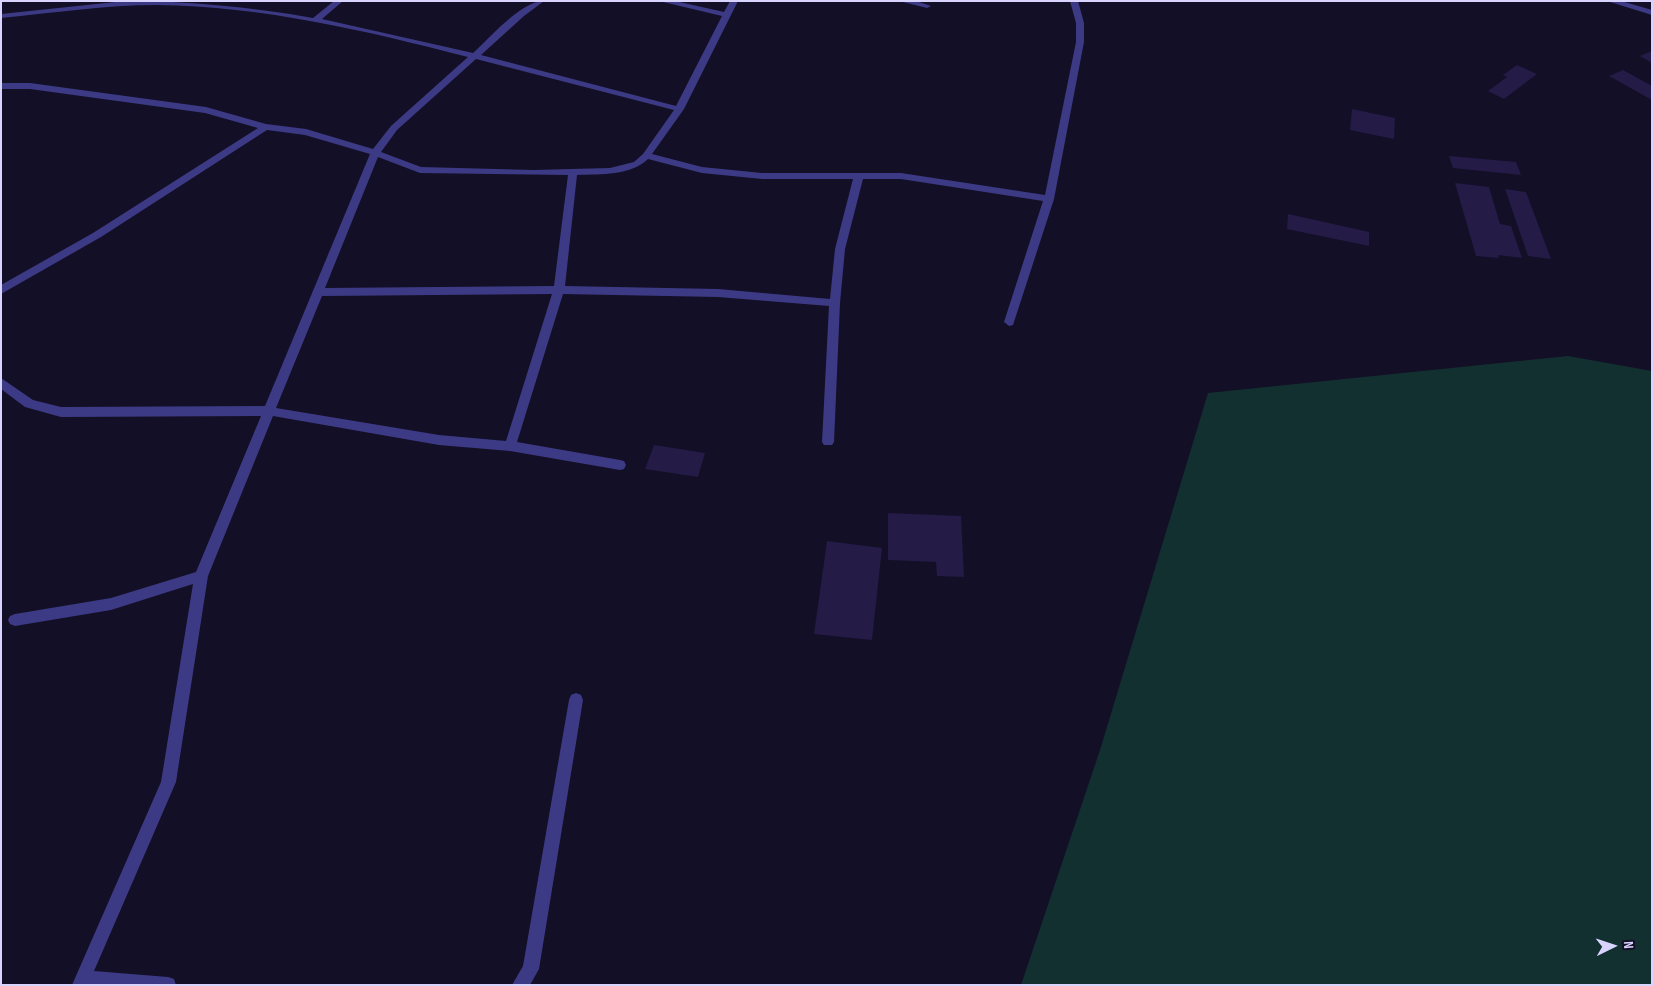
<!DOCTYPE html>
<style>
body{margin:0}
#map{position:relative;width:1653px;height:986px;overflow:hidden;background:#130f26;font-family:"Sofia Sans Condensed",sans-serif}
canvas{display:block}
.frame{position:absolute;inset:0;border:2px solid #d9d4ff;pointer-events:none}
.north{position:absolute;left:1588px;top:921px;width:50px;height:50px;-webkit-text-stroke:4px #130f26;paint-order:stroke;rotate:86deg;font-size:14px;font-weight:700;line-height:20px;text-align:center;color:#d9d4ff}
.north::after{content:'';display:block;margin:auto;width:18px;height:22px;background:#d9d4ff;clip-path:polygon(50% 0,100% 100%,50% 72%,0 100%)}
</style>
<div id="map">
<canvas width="1653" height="986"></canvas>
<div class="frame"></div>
<div class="north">N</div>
</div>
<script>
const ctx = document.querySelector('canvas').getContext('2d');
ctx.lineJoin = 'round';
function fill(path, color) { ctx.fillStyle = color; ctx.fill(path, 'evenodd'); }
const green = new Path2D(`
 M1568,356L1652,371V985H1021L1100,750L1208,393Z`);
const building = new Path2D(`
 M1652,51V63L1640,56Z
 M1517,65L1537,74L1504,99L1488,91L1507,77L1503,75Z
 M1623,70L1652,86V100L1609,76Z
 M1352,109L1395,118L1394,139L1350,130Z
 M1449,156L1516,162L1521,175L1453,168Z
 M1455,183L1489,187L1500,224L1511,226L1522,258L1498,255L1499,258L1476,256Z
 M1505,189L1526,192L1551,259L1528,256Z
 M1288,214L1369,232V246L1287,229Z
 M654,445L705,453L698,477L645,469Z
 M888,513L961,516L964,577L937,576L936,562L888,560Z
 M827,541L882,548L872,640L814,634Z`);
const minor = new Path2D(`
 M125,1C189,1 251,7 313,18L334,1H343L322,19L473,53C490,38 521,1 544,1L524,16L481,55L676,106L722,16L659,1H675L724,12L730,1H738L684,109L652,154L702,167L762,173H901L1045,195L1076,42V23L1070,1H1078L1084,23V42L1054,199L1013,325L1009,326L1004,322L1043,201L901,179H863L845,249L840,303L834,442L832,445H824L822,442L829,306L718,297L563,294L517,442L620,460L624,461L626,465L624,469L620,470L510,451L439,445L273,416L208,576L176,782L94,971L168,977L174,979L176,985H72L161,782L193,584L111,610L15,626L10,624L8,620L10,616L15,614L111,598L196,572L261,416L61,417L25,407L1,389V378L33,400L61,407L265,406L370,154L305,135L267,130L101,237L1,294V285L93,233L258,128L205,113L30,89H1V83H30L206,107L266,124L306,129L373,149L391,126L468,57C367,31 262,6 157,5C105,5 53,13 1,18V14ZM476,59L674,110L643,154L634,162L610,168L533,170L421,167L381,152L397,130ZM378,157L420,173L568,175L554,286L325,288ZM648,159L702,173L762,179H853L835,249L830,299L718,289L565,286L577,175C601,174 630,176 648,159ZM552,294L506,441L439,435L276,408L322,296Z
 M899,1H916L931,6L927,8Z
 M1607,1H1621L1652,10V15Z
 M576,693L581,695L583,700L539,969L530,985H512L523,966L569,700L571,695Z`);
fill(green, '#12302f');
fill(building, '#241b47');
fill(minor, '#3d3a85');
</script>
